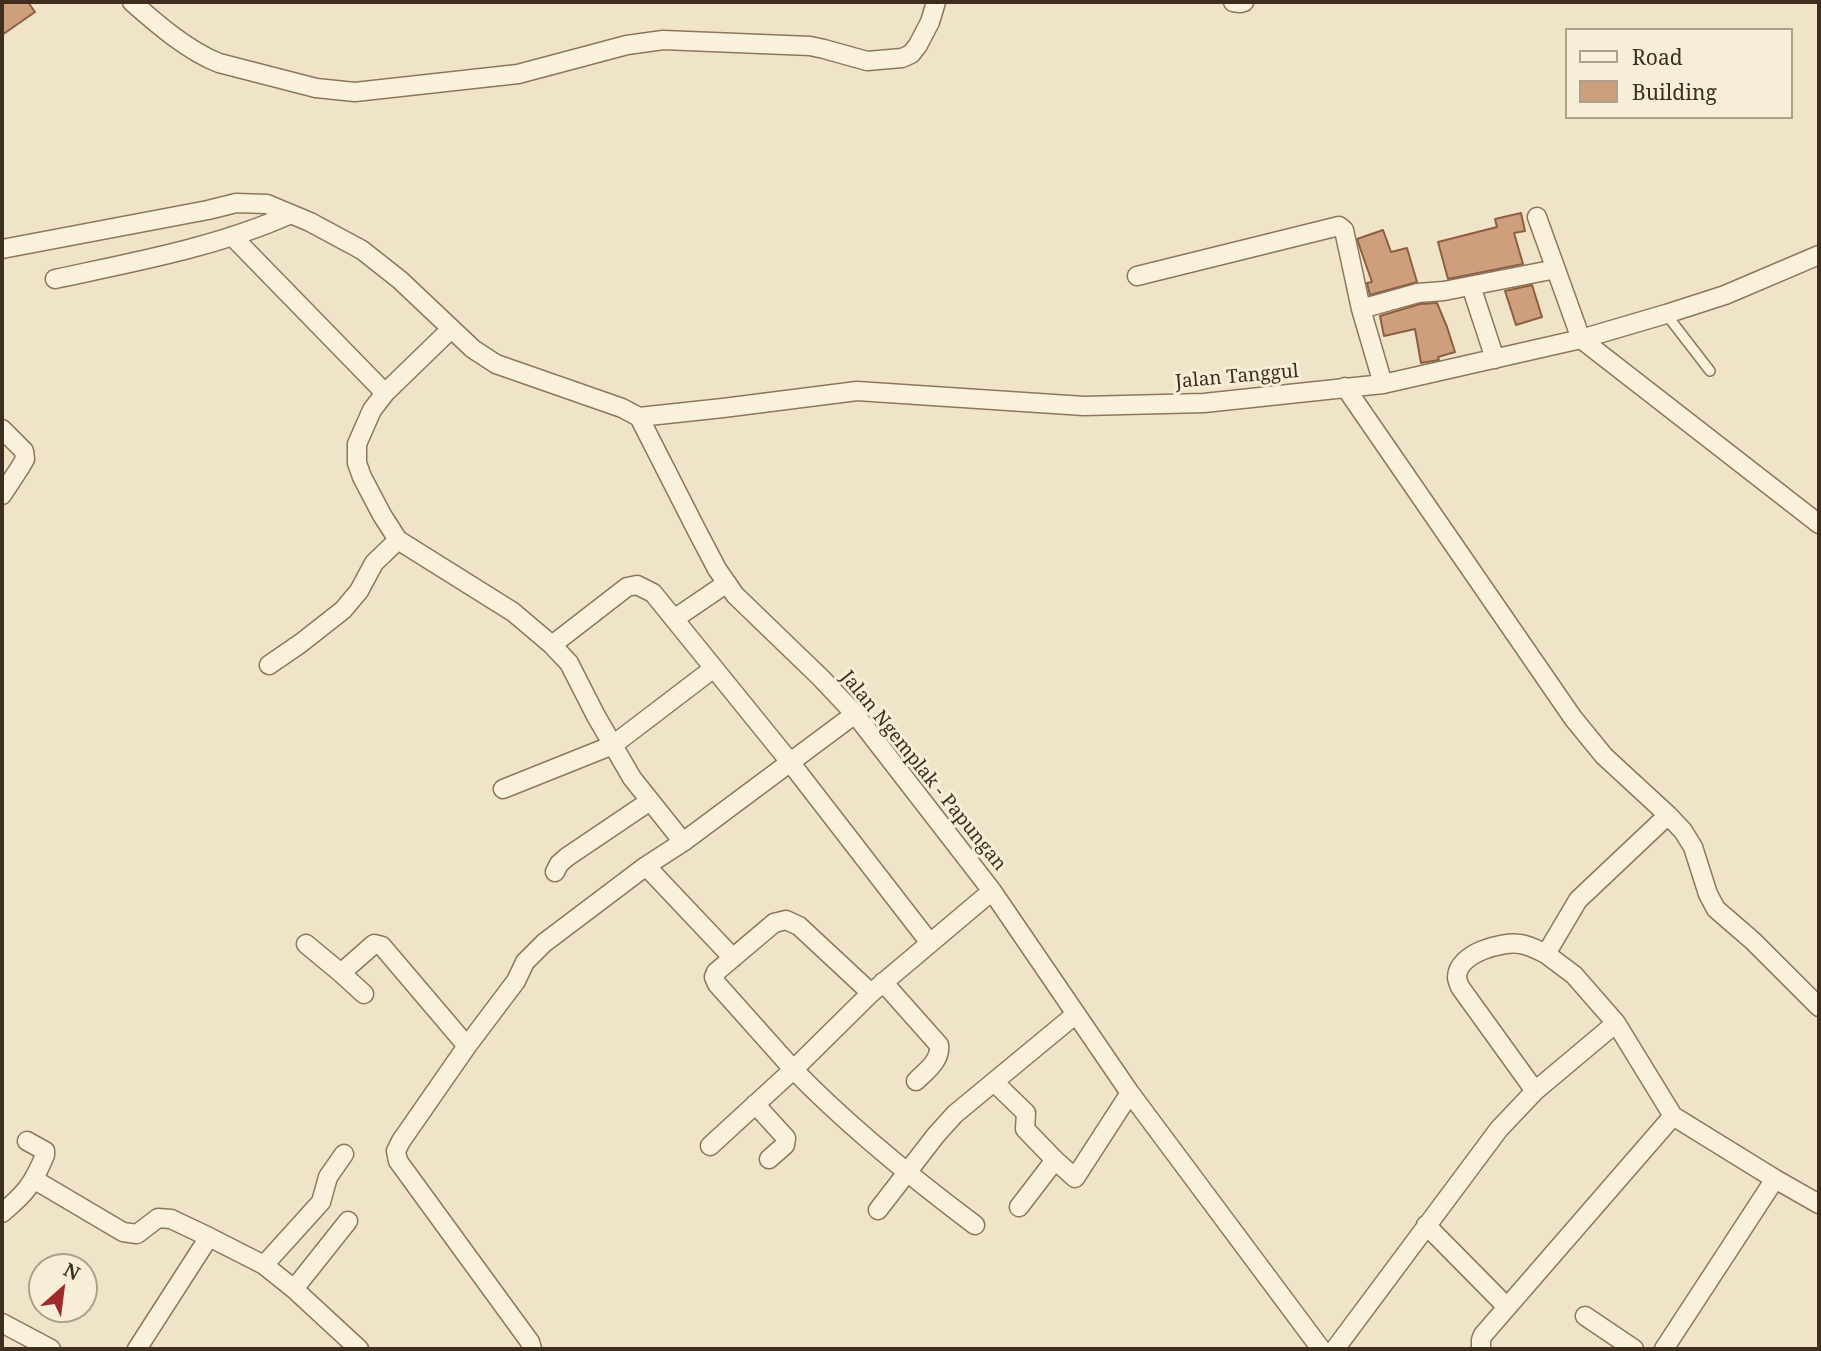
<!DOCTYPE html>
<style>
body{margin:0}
#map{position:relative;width:1821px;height:1351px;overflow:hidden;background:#f0e4c8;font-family:"Noto Serif",serif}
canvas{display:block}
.frame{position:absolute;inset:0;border:4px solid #3d2e20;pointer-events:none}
.legend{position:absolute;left:1565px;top:28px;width:228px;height:91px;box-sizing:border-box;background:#f7eed8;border:2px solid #ada18e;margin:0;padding:9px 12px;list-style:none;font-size:21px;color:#3d2e20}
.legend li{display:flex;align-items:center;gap:14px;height:35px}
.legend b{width:35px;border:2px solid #ada18e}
.north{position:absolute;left:28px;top:1253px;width:70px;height:70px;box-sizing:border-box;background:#f7eed8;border:2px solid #ada18e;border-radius:50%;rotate:28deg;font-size:19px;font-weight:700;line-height:28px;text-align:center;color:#3d2e20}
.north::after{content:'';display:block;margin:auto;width:24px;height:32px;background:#9e2a2b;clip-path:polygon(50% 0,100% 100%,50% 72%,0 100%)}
</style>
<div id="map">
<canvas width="1821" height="1351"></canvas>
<div class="frame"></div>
<ul class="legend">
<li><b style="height:9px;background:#faf1dc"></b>Road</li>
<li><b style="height:19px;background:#cf9f7d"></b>Building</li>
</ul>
<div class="north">N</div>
</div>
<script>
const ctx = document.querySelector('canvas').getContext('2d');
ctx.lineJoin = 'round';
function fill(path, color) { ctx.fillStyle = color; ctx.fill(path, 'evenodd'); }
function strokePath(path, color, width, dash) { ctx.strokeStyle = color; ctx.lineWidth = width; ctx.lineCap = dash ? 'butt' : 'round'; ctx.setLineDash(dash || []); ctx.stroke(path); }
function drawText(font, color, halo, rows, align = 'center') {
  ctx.font = font + ' "Noto Serif",serif'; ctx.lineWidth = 6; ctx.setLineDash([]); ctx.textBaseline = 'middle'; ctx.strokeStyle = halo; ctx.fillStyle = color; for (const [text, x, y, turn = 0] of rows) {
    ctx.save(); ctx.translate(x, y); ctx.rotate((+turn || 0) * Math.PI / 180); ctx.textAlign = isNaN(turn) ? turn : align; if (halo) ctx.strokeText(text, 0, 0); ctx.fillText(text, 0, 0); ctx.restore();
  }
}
const building = new Path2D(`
 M2,2H28L35,12L2,35Z
 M1521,213L1525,231L1514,233L1523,264L1448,279L1438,242L1497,227L1495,219Z
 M1383,230L1391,252L1407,248L1417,282L1370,295L1367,283L1372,282L1357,239Z
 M1532,285L1542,317L1516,325L1505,291Z
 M1437,303L1447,327L1455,352L1438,357L1439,360L1421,363L1415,329L1384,336L1380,316L1420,304Z`);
const service = new Path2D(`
 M1666,314L1710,371`);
const minor = new Path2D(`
 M132,2C157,24 188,51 219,63L316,88L355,92L518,74L627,45L663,40L810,46L824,49L867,61L902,58L911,54L918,45L930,22L936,2
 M1233,2L1240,3L1244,2
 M1537,217L1581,339L1819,524
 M232,236L385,393
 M2,249L208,210L236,203L267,204L310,222L362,250L400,280L473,349L496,364L622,408L639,417L696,529L717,569L735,595L821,678L855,714L992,891L1130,1093L1321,1349
 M1137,276L1339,226L1344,230L1361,309L1383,384
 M55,279C134,262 217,247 291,214
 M1471,286L1495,359
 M1361,309L1418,293L1444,291L1556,269
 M451,329L385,393L372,410L357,444V463L362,477L382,515L398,540L513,612L552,645L569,663L596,716L632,778L683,842
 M1345,387L1573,718L1604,756L1668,815L1683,831L1693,847L1708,894L1716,909L1753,941L1819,1007
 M639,417L723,408L857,391L1084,406L1204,403L1383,384L1581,339L1666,314L1725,295L1819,255
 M2,429L24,451L25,459L21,466L2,495
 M674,619L727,583
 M552,645L627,587L637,585L653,593L790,762L930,943
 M269,665L301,643L343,610L359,591L374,563L398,540
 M503,789L613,745L714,668
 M646,866L733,958
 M555,872L559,864L567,857L650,801
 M306,944L341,973L374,944L382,946L467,1046
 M341,973L364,994
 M883,982L939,1045C941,1061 926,1071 916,1081
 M871,993L799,926L786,920L774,923L716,972L714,977L717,984C742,1012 767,1040 792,1068C848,1126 911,1177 975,1225
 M1616,1023L1673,1116L1775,1179
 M994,1082L1026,1113L1025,1129L1055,1160
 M1535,1091L1460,987C1459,984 1457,980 1457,977C1458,953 1502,941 1520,944C1529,945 1538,950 1546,954L1578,900L1668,815
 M755,1104L786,1138L785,1145L769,1159
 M710,1146L794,1069L871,993L992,891
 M35,1180L123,1232L137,1234L158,1218L171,1219L209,1237L264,1265L294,1289L359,1349
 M1019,1207L1055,1160L1075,1178L1130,1093
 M878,1210L936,1135L955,1114L1076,1014
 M2,1213C26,1193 33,1184 45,1155V1151L27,1141
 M1426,1225L1507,1307
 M264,1265L321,1202L328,1177L344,1154
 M294,1289L348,1221
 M1585,1316L1634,1349
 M2,1323L51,1349
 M137,1349L209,1237
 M532,1349L530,1342L398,1161L396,1151L401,1141L467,1046L516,981L525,962L544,943L646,866L683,842L855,714
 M1335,1349L1499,1129L1535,1091L1616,1023L1574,975L1546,954
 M1481,1349V1340L1483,1335L1673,1116
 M1664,1349L1775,1179L1819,1204`);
const streetNames = [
 ["Jalan Tanggul",1237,377,-5],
 ["Jalan Ngemplak - Papungan",923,771,51]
];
fill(building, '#cf9f7d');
strokePath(building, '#8d5f41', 2);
strokePath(service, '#8d765c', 12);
strokePath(minor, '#8d765c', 21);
strokePath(service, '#faf1dc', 9);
strokePath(minor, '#faf1dc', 18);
drawText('19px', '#3d2e20', '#f7eed8', streetNames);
</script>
